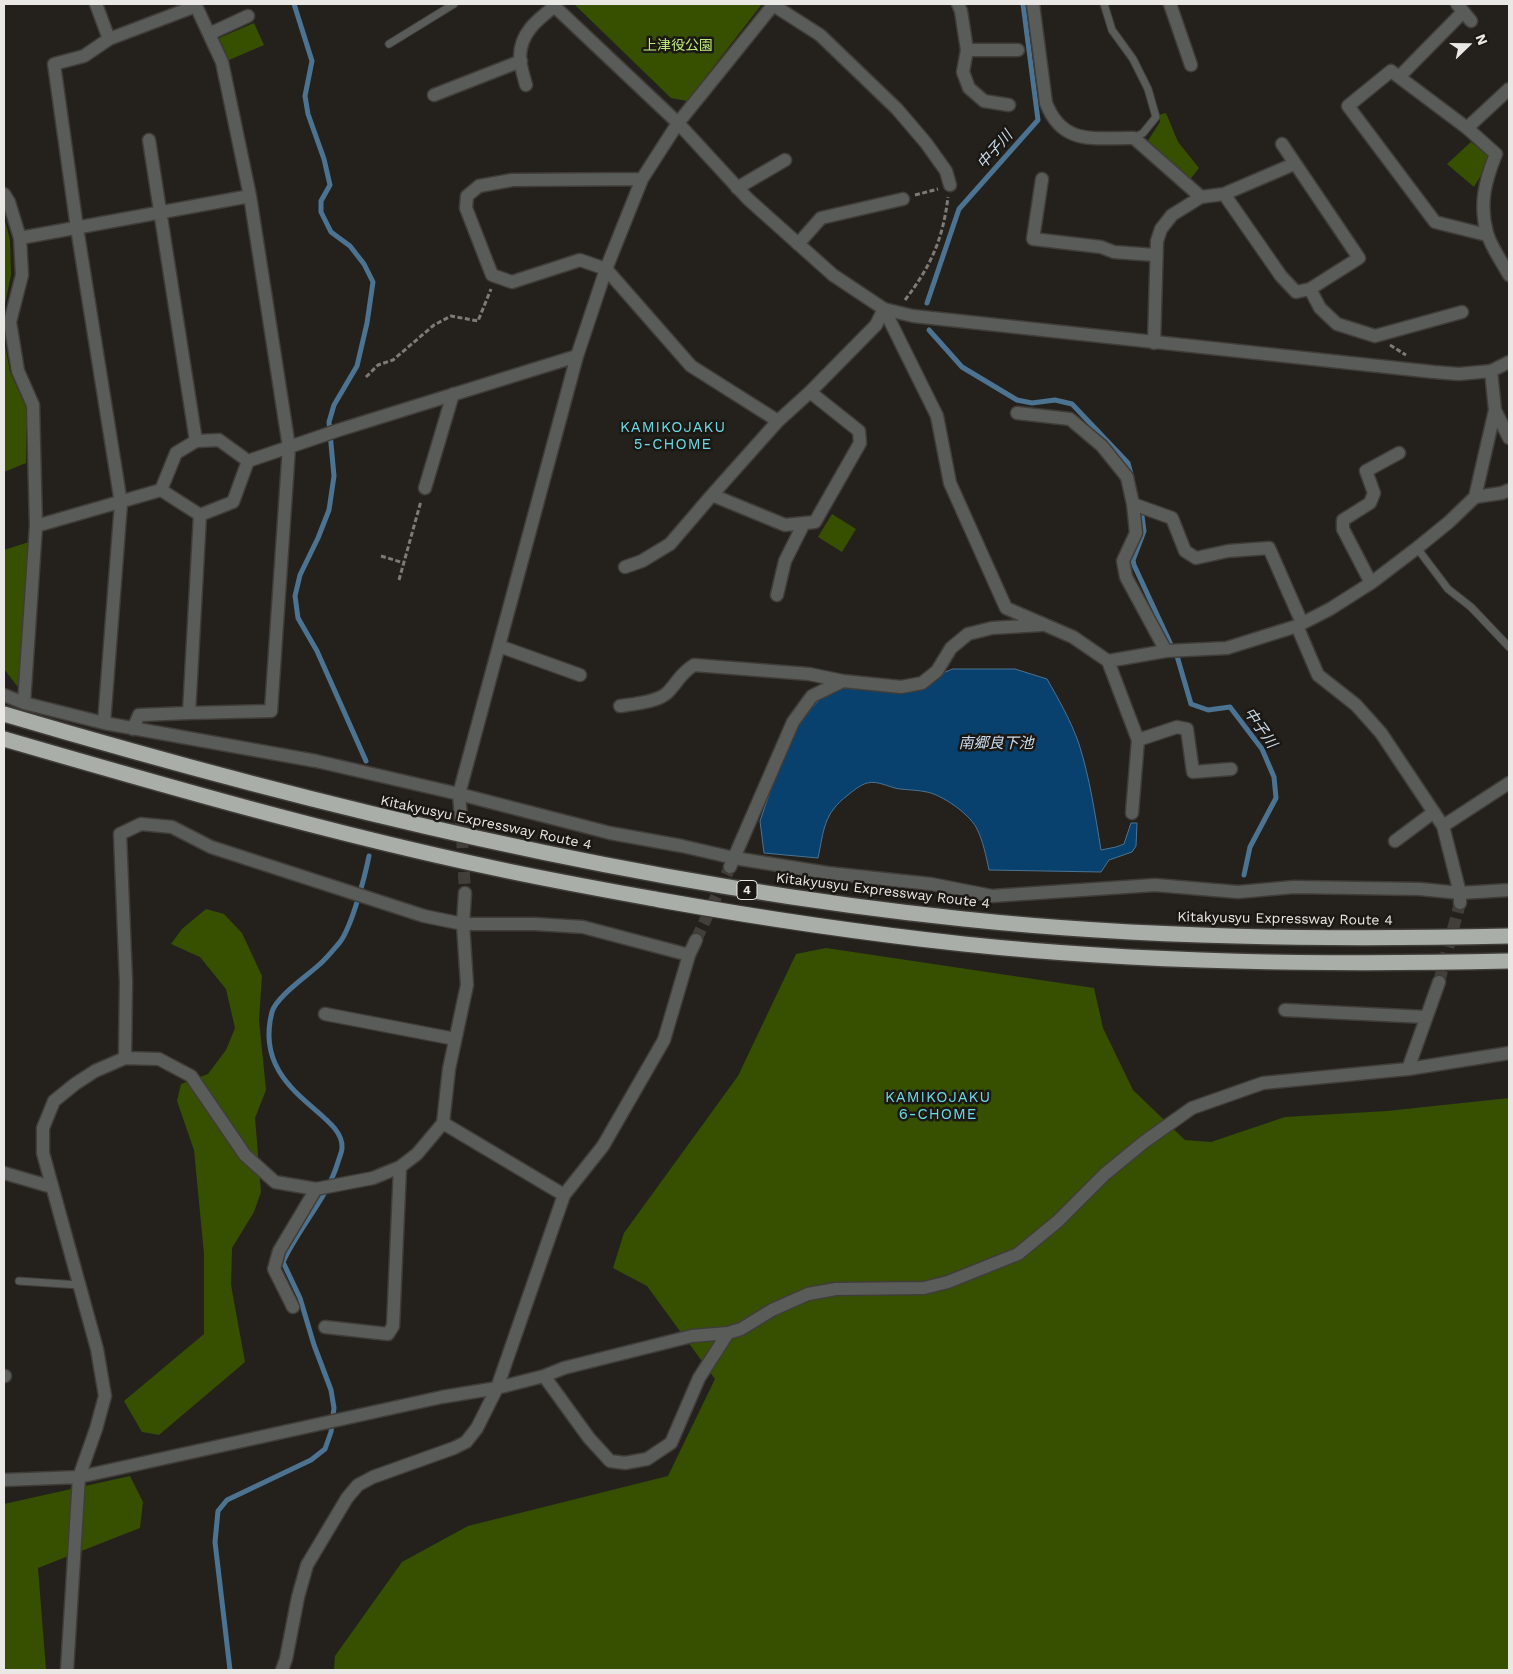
<!DOCTYPE html>
<meta charset="utf-8">
<style>
body{margin:0}
#map{position:relative;width:1513px;height:1674px;overflow:hidden;background:#24211d;font-family:"Work Sans",sans-serif}
canvas{display:block}
.frame{position:absolute;inset:0;border:5px solid #eae8e5;pointer-events:none}
.north{position:absolute;left:1443px;top:20px;width:50px;height:50px;-webkit-text-stroke:4px #1b1814;paint-order:stroke;rotate:68deg;font-size:14px;font-weight:700;line-height:20px;text-align:center;color:#eae8e5}
.north::after{content:'';display:block;margin:auto;width:18px;height:22px;background:#eae8e5;clip-path:polygon(50% 0,100% 100%,50% 72%,0 100%)}
</style>
<div id="map">
<canvas width="1513" height="1674"></canvas>
<div class="frame"></div>
<div class="north">N</div>
</div>
<script>
const ctx = document.querySelector('canvas').getContext('2d');
ctx.lineJoin = 'round';
function fill(path, color) { ctx.fillStyle = color; ctx.fill(path, 'evenodd'); }
function strokePath(path, color, width, dash) { ctx.strokeStyle = color; ctx.lineWidth = width; ctx.lineCap = dash ? 'butt' : 'round'; ctx.setLineDash(dash || []); ctx.stroke(path); }
function drawText(font, color, halo, rows, align = 'center') {
  ctx.font = font + ' "Work Sans","Noto Sans JP",sans-serif'; ctx.lineWidth = 5; ctx.setLineDash([]); ctx.textBaseline = 'middle'; ctx.strokeStyle = halo; ctx.fillStyle = color; for (const [text, x, y, turn = 0] of rows) {
    ctx.save(); ctx.translate(x, y); ctx.rotate((+turn || 0) * Math.PI / 180); ctx.textAlign = isNaN(turn) ? turn : align; if (halo) ctx.strokeText(text, 0, 0); ctx.fillText(text, 0, 0); ctx.restore();
  }
}
const green = new Path2D(`
 M574,4H762L687,101L671,98Z
 M254,23L264,45L229,60L219,38Z
 M1166,113L1178,142L1199,168L1188,182L1147,142L1160,122L1159,115Z
 M1471,142L1489,156L1483,172L1474,187L1447,164Z
 M4,217L10,240L11,275L4,309Z
 M4,340L10,372L26,407V463L4,472Z
 M832,514L856,529L842,552L818,537Z
 M29,542L18,687L4,669V550Z
 M206,909L224,914L242,933L262,976L259,1020L266,1090L255,1118L261,1192L254,1212L232,1248L231,1285L245,1362L159,1435L142,1432L124,1401L204,1334V1254L194,1150L177,1101L181,1084L208,1074L226,1050L235,1028L226,989L200,957L171,944L182,929Z
 M826,948L1094,988L1103,1028L1133,1090L1185,1140L1211,1142L1285,1117L1387,1111L1509,1098V1670H334L335,1656L402,1562L468,1526L668,1476L715,1379L647,1286L613,1268L624,1233L738,1076L796,954Z
 M130,1476L143,1502L140,1528L38,1568L46,1670H4V1504Z`);
const water = new Path2D(`
 M953,669H1015L1047,679C1059,700 1071,721 1079,744C1090,779 1095,814 1101,850L1116,847L1124,844L1131,823H1137L1136,846L1132,852L1109,860L1101,872L989,870C986,856 983,840 976,827C968,813 942,795 927,792C918,790 909,790 900,789C890,788 878,780 867,783C860,785 853,791 848,795C823,814 824,830 818,858L764,853L760,821L777,771L801,720L819,700L839,688L911,692L930,684L943,673Z`);
const stream = new Path2D(`
 M294,4L312,61L305,96L308,114L324,159L330,185L321,201V212L331,232L350,246L364,264L373,282L367,323L357,366L334,405L329,422L334,476L329,510L318,538L300,575L295,596L298,618L317,651L366,761
 M927,303L959,209L1038,120L1023,4
 M929,330L962,367L1017,400L1032,403L1055,400L1072,404L1128,463L1132,478
 M1142,516L1144,531L1133,560L1134,565L1172,647
 M1177,656L1191,704L1208,710L1230,707L1262,749L1274,777L1276,798L1250,847L1244,875
 M230,1670L215,1542L218,1511L227,1500L311,1460L325,1449L331,1432L334,1408L331,1390L314,1345L300,1298L283,1262C299,1227 327,1199 338,1162C339,1158 342,1152 342,1148C345,1111 251,1093 272,1012C276,997 308,975 320,964C327,958 334,949 340,942C352,926 365,876 369,856`);
const minorTunnel = new Path2D(`
 M461,818L465,893
 M696,940L730,867
 M1439,982L1460,903`);
const path = new Path2D(`
 M915,195L938,189
 M905,300C931,266 943,239 948,197
 M1390,345L1406,355
 M366,377L378,365L393,360L434,325L451,316L478,321L491,289
 M381,556L404,563
 M399,580L421,501`);
const service = new Path2D(`
 M1104,4L1112,30L1133,59L1148,89L1156,117L1143,133L1134,138
 M389,44L454,4
 M1417,548L1448,589L1471,607L1509,647
 M19,1281L79,1285`);
const minor = new Path2D(`
 M96,4L109,39
 M958,4L961,11L967,50H1018
 M1033,4L1046,103C1063,147 1096,137 1134,138L1201,197
 M1170,4L1191,65
 M1457,4L1471,21
 M773,5L820,35L897,109L926,143L946,171L950,185
 M209,34L248,16
 M967,50L963,72L969,88L984,101L1009,105
 M1399,77L1463,12
 M526,85C524,77 520,66 520,57C520,33 537,20 555,6
 M1509,89L1467,128L1496,154C1485,181 1479,204 1487,233C1491,247 1502,262 1509,275
 M434,95L521,61
 M1467,128L1391,71L1348,106L1435,222L1487,235
 M149,140L196,441
 M642,179L512,180L479,186L467,196L466,208L492,275L512,282L580,260L606,269L691,366L778,421
 M1042,179L1033,239L1101,247L1114,252L1155,255
 M737,188L785,160
 M4,194L9,202L20,238
 M1224,194L1281,276L1296,292L1310,289L1359,258L1282,144
 M798,244L821,218L903,199
 M1310,289L1320,308L1337,324L1375,336L1462,312
 M884,309L937,416L950,483L1006,608L1073,637L1108,661L1166,651L1227,648L1297,626L1330,609L1371,583L1417,548L1449,522L1475,497L1495,410L1491,371
 M1154,343L1157,241L1161,229L1172,215L1201,197L1224,194L1294,164
 M810,392L859,431L860,443L815,522L785,525L712,495L778,421L810,392L876,325L884,309
 M1495,410L1509,438
 M1017,413L1070,419L1102,446L1127,477L1133,504L1136,533L1123,561L1126,577L1166,651
 M219,440L248,461L233,502L200,515L161,490L176,453L196,441Z
 M248,461L342,429L577,356
 M425,488L453,394
 M1475,497L1502,493L1509,490
 M1133,504L1172,518L1185,551L1196,558L1228,551L1269,548L1302,623
 M36,526L161,490
 M625,567L642,561L670,544L712,495
 M1371,583L1343,529V520L1370,503L1374,493L1366,471L1399,453
 M777,595L785,561L804,523
 M1297,626L1318,675L1356,705L1381,733L1443,826L1460,893V903
 M499,646L580,675
 M1108,661L1138,740L1132,813
 M4,695L24,703L104,723L316,761L459,794L610,833L682,846L734,858L828,873L931,884L992,896L1155,885L1238,892L1294,887L1420,889L1460,893L1509,890
 M24,703L36,526L33,405L18,371L10,322L22,275L20,238L250,196
 M620,706C634,704 660,702 669,691C680,679 680,674 694,665L809,674L843,681
 M104,723L121,503L77,228L54,64L84,56L109,39L196,6L222,62L250,196L289,447L271,711L189,713L200,515
 M133,729L139,715L189,713
 M1138,740L1177,727L1187,729L1193,772L1231,769
 M461,818L459,794L577,356L606,269L642,179L678,123L774,4
 M1443,826L1509,783
 M1395,841L1434,812
 M730,867L793,722L812,696L843,681L901,687L922,683L937,671L951,648L968,634L992,628L1041,625
 M1285,1010L1426,1017
 M325,1014L455,1039
 M125,1058L126,982L120,834L141,824L172,827L211,847L424,916L463,924H535L583,927L689,955
 M1408,1069L1439,982
 M443,1123L564,1195
 M4,1173L52,1187
 M293,1307L274,1269L279,1251L316,1189
 M325,1327L388,1334L393,1326L400,1167
 M4,1376H5
 M544,1376L564,1368L692,1336L728,1333L741,1329L772,1310L808,1294L836,1289L924,1288L948,1282L1018,1254L1058,1221L1105,1174L1144,1142L1192,1108L1263,1083L1408,1069L1509,1053
 M4,1480L79,1477L442,1397L497,1388L544,1376L589,1438L610,1461L625,1463L647,1459L671,1443L699,1378L728,1333
 M67,1670L79,1477L96,1429L105,1396L97,1349L43,1153V1128L54,1101L75,1084L95,1071L125,1058L159,1059L191,1076L245,1155L275,1182L316,1189L373,1178L400,1167L417,1154L443,1123L449,1069L467,985L463,924L465,893
 M282,1670L286,1659L298,1597L307,1565L347,1498L358,1485L373,1477L454,1448L466,1442L477,1428L497,1388L564,1195L603,1146L664,1040L689,955L696,940`);
const tertiary = new Path2D(`
 M552,4L678,123L748,199L833,275L884,309L913,316L1434,372L1459,374L1491,371L1509,362`);
const motorway = new Path2D(`
 M4,714C318,807 638,885 964,919C1145,938 1328,940 1509,936
 M4,739C166,786 329,833 494,868C549,880 605,890 660,900C761,918 862,933 964,944C1145,963 1328,965 1509,961`);
const shields = [
 [747,890,20]
];
const shieldNames = [
 ["4",747,890]
];
const parkNames = [
 ["上津役公園",678,46]
];
const streetNames = [
 ["Kitakyusyu Expressway Route 4",486,823,12],
 ["Kitakyusyu Expressway Route 4",883,891,7],
 ["Kitakyusyu Expressway Route 4",1285,919,1]
];
const waterNames = [
 ["中子川",995,150,-49],
 ["中子川",1260,728,55],
 ["南郷良下池",996,744]
];
const neighbourhoodNames = [
 ["KAMIKOJAKU",673,428],
 ["5-CHOME",673,445],
 ["KAMIKOJAKU",938,1098],
 ["6-CHOME",938,1115]
];
fill(green, '#365000');
fill(water, '#08416d');
strokePath(water, '#4c7391', 1);
strokePath(stream, '#4c7391', 5);
strokePath(minorTunnel, '#423f3b', 12, [12, 6]);
strokePath(service, '#403d39', 9);
strokePath(minor, '#403d39', 15);
strokePath(tertiary, '#403d39', 15);
strokePath(motorway, '#403d39', 18);
strokePath(path, '#7d7a77', 3, [5, 2.5]);
strokePath(service, '#5a5c5a', 7);
strokePath(minor, '#5a5c5a', 12);
strokePath(tertiary, '#5a5c5a', 12);
strokePath(motorway, '#a9aea9', 15);
for (const [x, y, w] of shields) { const box = new Path2D(); box.roundRect(x - w / 2, y - 9.5, w, 19, 4); ctx.fillStyle = '#1b1814'; ctx.fill(box); strokePath(box, '#eae8e5', 1); }
drawText('bold 12px', '#eae8e5', null, shieldNames);
drawText('14px', '#bcea7c', '#1b1814', parkNames);
drawText('14px', '#eae8e5', '#1b1814', streetNames);
drawText('italic 15px', '#cde', '#1b1814', waterNames);
ctx.letterSpacing = '1px';
drawText('15px', '#6fdae7', '#1b1814', neighbourhoodNames);
ctx.letterSpacing = '0px';
</script>
